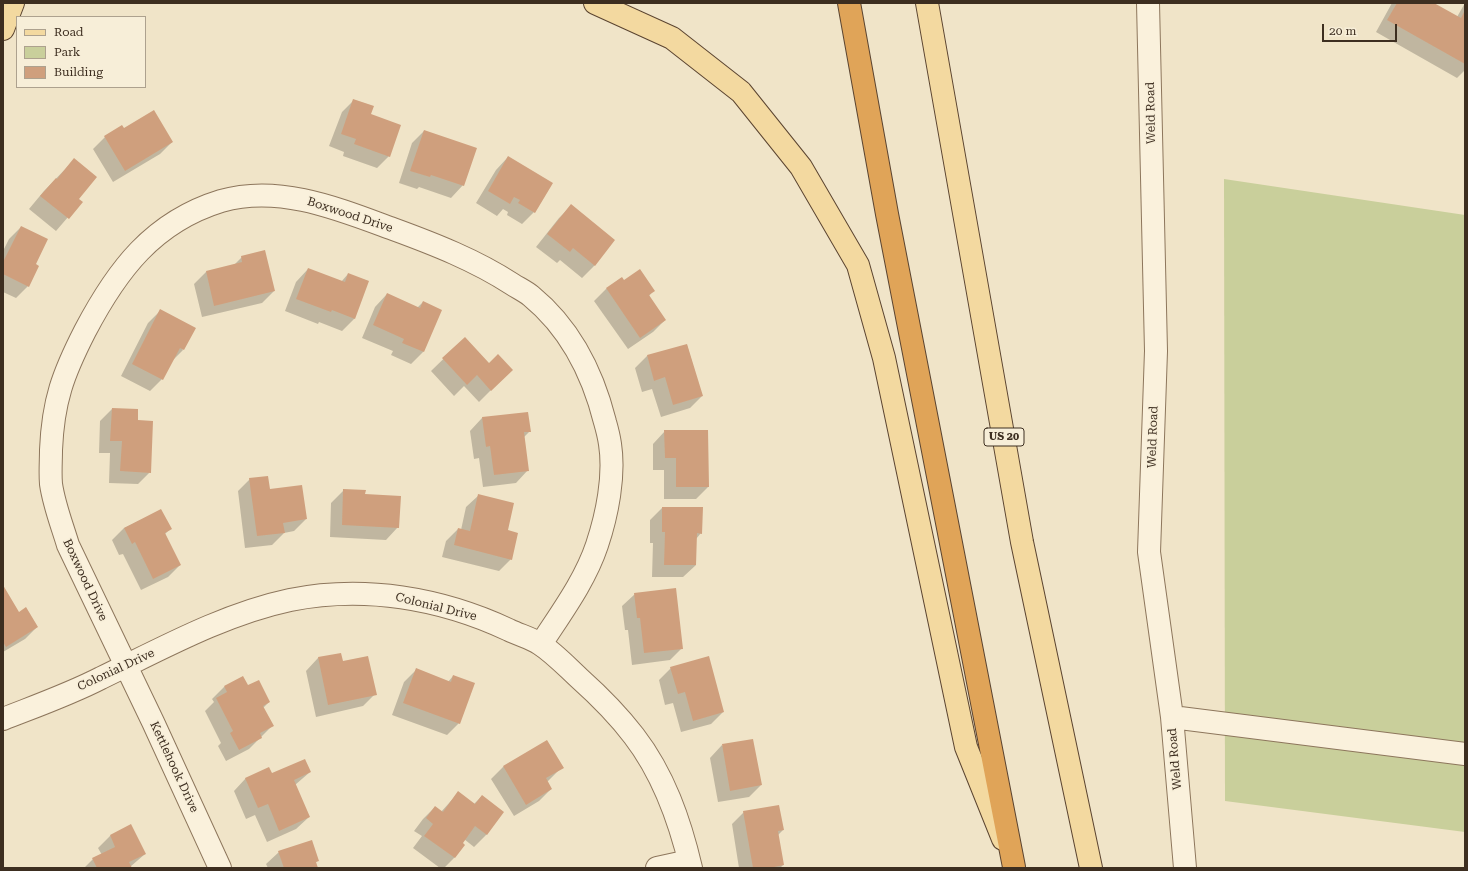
<!DOCTYPE html>
<style>
body{margin:0}
#map{position:relative;width:1468px;height:871px;overflow:hidden;background:#f0e4c8;font-family:"Roboto Serif",serif}
canvas{display:block}
.frame{position:absolute;inset:0;border:4px solid #3d2e20;pointer-events:none}
.legend{position:absolute;left:16px;top:16px;width:130px;height:72px;box-sizing:border-box;background:#f7eed8;border:1px solid #ada18e;margin:0;padding:5px 7px;list-style:none;font-size:12px;color:#3d2e20}
.legend li{display:flex;align-items:center;gap:8px;height:20px}
.legend b{width:20px;border:1px solid #ada18e}
.scale{position:absolute;left:1322px;top:24px;width:75px;height:18px;box-sizing:border-box;border:2px solid #3d2e20;border-top:0;padding-left:5px;font-size:12px;line-height:14px;white-space:nowrap;color:#3d2e20;-webkit-text-stroke:3px #f7eed8;paint-order:stroke}
</style>
<div id="map">
<canvas width="1468" height="871"></canvas>
<div class="frame"></div>
<ul class="legend">
<li><b style="height:5px;background:#f3d9a0"></b>Road</li>
<li><b style="height:11px;background:#c9cf9b"></b>Park</li>
<li><b style="height:11px;background:#cf9f7d"></b>Building</li>
</ul>
<div class="scale">20 m</div>
</div>
<script>
const ctx = document.querySelector('canvas').getContext('2d');
ctx.lineJoin = 'round';
function fill(path, color) { ctx.fillStyle = color; ctx.fill(path, 'evenodd'); }
function strokePath(path, color, width, dash) { ctx.strokeStyle = color; ctx.lineWidth = width; ctx.lineCap = dash ? 'butt' : 'round'; ctx.setLineDash(dash || []); ctx.stroke(path); }
function drawText(font, color, halo, rows, align = 'center') {
  ctx.font = font + ' "Roboto Serif",serif'; ctx.lineWidth = 3; ctx.setLineDash([]); ctx.textBaseline = 'middle'; ctx.strokeStyle = halo; ctx.fillStyle = color; for (const [text, x, y, turn = 0] of rows) {
    ctx.save(); ctx.translate(x, y); ctx.rotate((+turn || 0) * Math.PI / 180); ctx.textAlign = isNaN(turn) ? turn : align; if (halo) ctx.strokeText(text, 0, 0); ctx.fillText(text, 0, 0); ctx.restore();
  }
}
const green = new Path2D(`
 M1224,179L1465,215V832L1225,801Z`);
const shadow = new Path2D(`
 M1392,3H1432L1457,17L1465,3V70L1457,78L1376,32Z
 M354,100L370,115L389,156L377,168L343,156L344,152L329,146L342,112Z
 M124,130L172,142L160,154L113,182L93,149L105,137Z
 M424,131L463,185L451,198L419,187L417,189L399,183L412,143Z
 M508,157L534,212L522,224L507,215L508,212L503,209L497,216L476,203L496,170Z
 M74,160L78,199L81,202L56,231L29,209L44,191Z
 M571,206L614,240L594,266L582,278L560,260L557,263L536,247L559,218Z
 M21,227L28,286L16,298L3,292V251L9,239Z
 M242,257L274,291L262,303L202,317L194,284L206,272L234,265Z
 M308,269L341,282L348,274L368,281L354,319L342,331L319,322L318,324L285,311L296,282Z
 M621,278L623,281L653,291L649,296L665,320L653,332L628,349L594,301L606,289Z
 M387,294L417,308L423,302V352L411,364L391,355L393,351L362,338L375,307Z
 M160,311L183,350L172,361L162,379L150,391L121,376L148,323Z
 M465,338L489,364L499,382L479,402L464,386L454,396L431,371Z
 M687,345L702,396L690,408L661,417L652,389L642,392L635,368L647,356Z
 M112,409L137,421L150,472L138,484L109,483L110,453H99L100,421Z
 M527,413L530,431L524,437L528,470L516,483L483,487L479,458L474,459L470,431L482,418Z
 M665,431L708,487L696,499H664V470H653V444Z
 M250,479L269,491L306,519L294,531L284,533L272,545L245,548L238,491Z
 M344,490L364,495L398,527L386,540L330,537L331,503Z
 M479,495L507,531L511,559L499,571L442,557L446,541L458,529L461,530L466,507Z
 M662,508L701,533L696,539V565L683,577H652L653,543H650V520Z
 M161,510L170,529L165,534L180,565L168,577L141,590L123,554L119,555L112,540L124,528Z
 M3,587L18,613L37,627L25,639L3,652Z
 M635,594L682,648L670,660L632,665L628,630H625L622,606Z
 M340,654L342,663L375,694L363,706L316,717L306,671L318,658Z
 M671,668L723,712L711,724L681,732L673,703L665,705L659,680Z
 M416,670L448,682L453,676L459,723L447,735L392,715L404,682Z
 M224,687H248L269,702L263,708L272,726L249,749L226,761L218,746L221,743L205,711L214,702L212,699Z
 M547,741L562,767L547,782L551,789L539,801L514,816L491,779L503,767Z
 M722,745L761,785L749,797L718,802L710,758Z
 M310,772L295,785L309,817L296,829L267,842L255,815L246,819L234,791L246,778L271,774Z
 M458,793L474,804L482,796L503,812L486,835L474,847L464,839L462,843L464,845L454,858L444,868H440L413,848L422,836L414,831L423,819L435,807L441,812Z
 M744,812L783,830L778,835L783,865L780,868H739L732,824Z
 M130,826L145,854L130,867L131,868H84L93,859L102,855L98,848L110,836Z
 M279,852L317,861L315,863L317,868H268L266,864Z`);
const building = new Path2D(`
 M1397,3H1434L1461,18L1465,10V64L1387,20Z
 M353,99L374,106L371,114L401,125L390,157L354,144L356,139L341,134Z
 M154,110L173,142L125,171L104,136L122,125L124,128Z
 M424,130L477,148L464,186L431,175L430,177L410,171Z
 M508,156L553,183L535,213L518,203L520,200L514,197L510,204L488,191Z
 M74,158L97,177L79,199L83,202L69,219L40,196L56,178L57,179Z
 M571,204L615,240L595,266L573,248L570,252L547,234Z
 M21,226L48,239L36,264L39,266L29,287L3,274V262Z
 M265,250L275,291L214,306L206,271L242,262L241,256Z
 M308,268L345,282L348,273L369,281L355,319L332,310L331,312L296,299Z
 M640,269L655,291L649,295L666,320L640,338L606,288L622,277L624,280Z
 M387,293L420,308L423,301L442,310L424,352L402,343L404,339L373,325Z
 M160,309L196,328L184,350L180,348L163,380L132,364Z
 M465,337L489,363L498,354L513,370L491,391L477,375L467,385L442,358Z
 M687,344L703,396L673,405L665,377L654,381L647,355Z
 M112,408L138,409V420L153,421L151,473L120,471L122,441H110Z
 M528,412L531,432H524L529,471L494,475L490,446L486,447L482,417Z
 M664,430H708L709,487H676V458H665Z
 M268,476L270,489L302,485L307,519L283,523L285,533L257,536L249,478Z
 M343,489L366,490L365,494L401,496L399,528L342,525Z
 M478,494L514,503L508,530L518,533L512,560L454,545L458,528L470,531Z
 M662,507H703L702,534L697,533L696,565H664L665,532H662Z
 M161,509L172,529L165,533L181,565L153,579L135,542L132,544L124,528Z
 M3,585L19,612L26,607L38,627L6,647L3,642Z
 M676,588L683,649L644,653L640,618H637L634,593Z
 M341,653L343,661L368,656L377,695L328,705L318,657Z
 M709,656L724,712L693,721L685,692L678,694L670,667Z
 M416,668L451,682L453,675L475,683L460,724L403,703Z
 M243,676L248,685L259,680L270,702L263,706L274,726L260,733L262,738L239,750L230,733L233,731L216,698L227,692L224,686Z
 M753,739L762,785L730,791L722,744Z
 M547,740L564,768L546,778L552,789L526,805L503,766Z
 M305,759L311,772L294,780L310,817L279,831L268,804L258,808L245,778L269,767L272,773Z
 M458,791L475,804L482,795L504,812L487,835L475,826L463,843L465,845L455,858L424,836L433,824L426,818L435,806L443,812Z
 M779,805L784,830L778,831L784,865L769,868H753L743,811Z
 M131,824L146,854L129,862L132,868H97L92,858L115,847L110,835Z
 M312,840L319,861L316,862L318,868H284L278,851Z`);
const minor = new Path2D(`
 M1148,3L1156,351L1149,552L1172,717L1185,868
 M1172,717L1465,754
 M3,719C36,706 70,694 101,678C161,649 224,614 290,600C364,585 441,598 509,630C519,635 531,638 540,644C554,653 566,666 579,678C598,695 618,715 634,736C664,775 680,821 691,868
 M220,868L153,722L68,545C62,525 54,505 51,484C50,473 51,461 51,450C53,401 63,374 85,331C117,270 153,222 221,201C279,184 339,209 393,229C434,244 475,260 512,284C518,288 525,291 531,296C570,328 593,374 605,422C607,429 609,437 610,444C615,476 607,515 597,545C585,581 561,613 541,644
 M657,868L689,861`);
const major = new Path2D(`
 M595,3L672,38L741,92L801,167L858,265L884,358L966,747L1003,839
 M927,3L1022,542L1091,868
 M3,29L13,3`);
const highway = new Path2D(`
 M849,3L887,214L1014,867`);
const shields = [
 [1004,437,40]
];
const shieldNames = [
 ["US 20",1004,437]
];
const streetNames = [
 ["Weld Road",1151,113,-91],
 ["Boxwood Drive",350,215,18],
 ["Weld Road",1153,437,-88],
 ["Boxwood Drive",85,580,65],
 ["Colonial Drive",436,607,14],
 ["Colonial Drive",116,670,-25],
 ["Weld Road",1175,759,-95],
 ["Kettlehook Drive",174,767,65]
];
fill(green, '#c9cf9b');
fill(shadow, '#0003');
fill(building, '#cf9f7d');
strokePath(minor, '#8d765c', 24);
strokePath(major, '#5b4430', 24);
strokePath(highway, '#5b4430', 24);
strokePath(minor, '#faf1dc', 22);
strokePath(major, '#f3d9a0', 22);
strokePath(highway, '#e0a458', 22);
for (const [x, y, w] of shields) { const box = new Path2D(); box.roundRect(x - w / 2, y - 9, w, 18, 3); ctx.fillStyle = '#f7eed8'; ctx.fill(box); strokePath(box, '#3d2e20', 1); }
drawText('bold 11px', '#3d2e20', null, shieldNames);
drawText('12px', '#3d2e20', '#f7eed8', streetNames);
</script>
